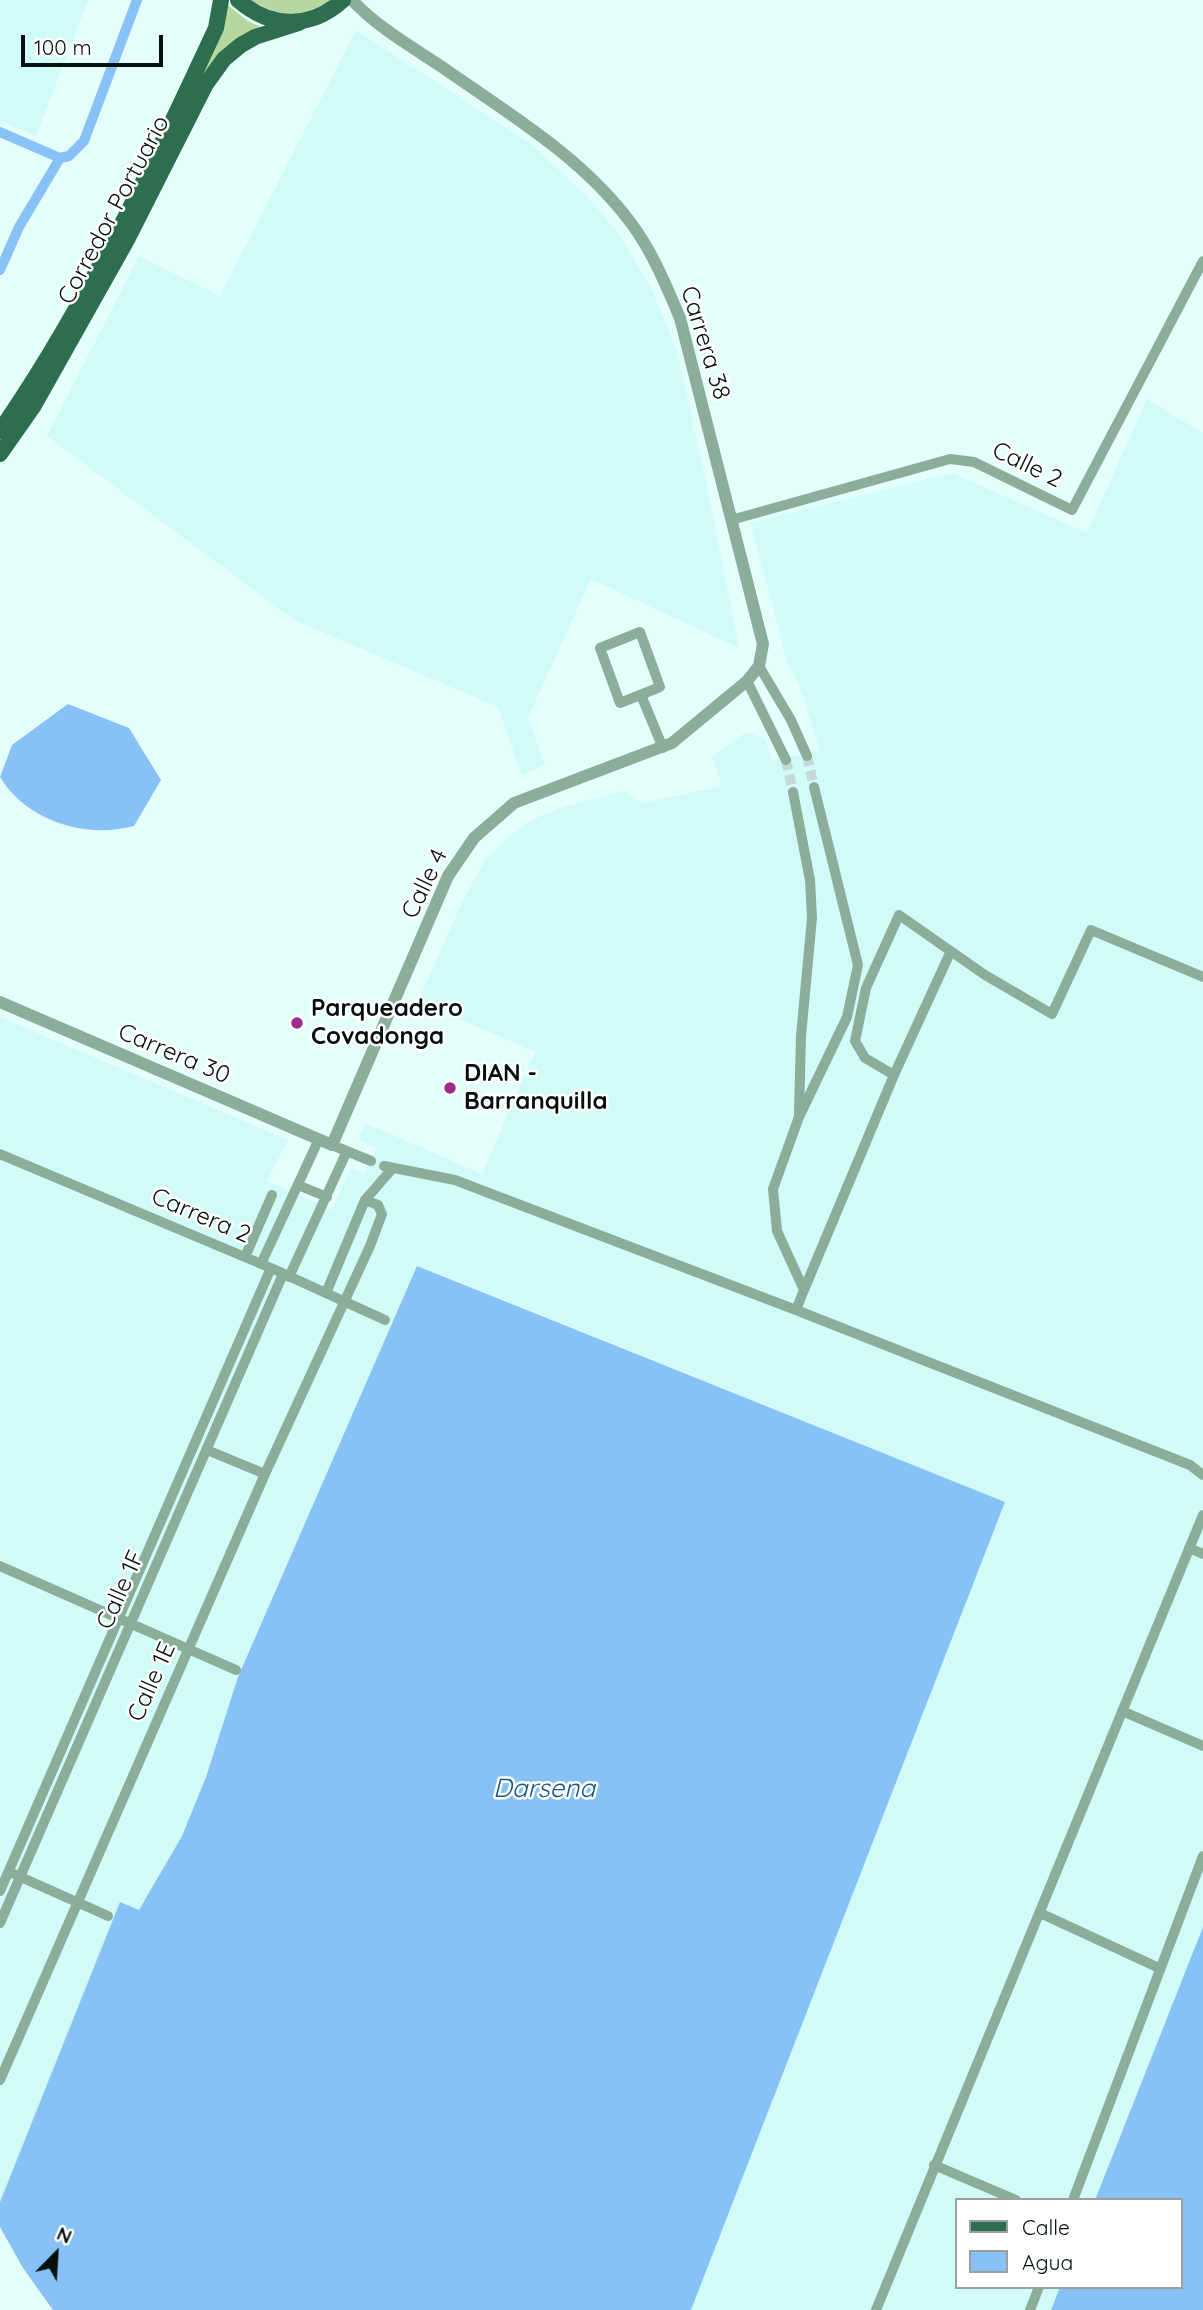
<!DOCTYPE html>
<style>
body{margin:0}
#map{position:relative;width:1203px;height:2310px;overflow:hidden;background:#e4fefb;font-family:Quicksand,sans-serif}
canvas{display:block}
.legend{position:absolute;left:955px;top:2198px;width:228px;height:91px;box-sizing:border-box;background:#fff;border:2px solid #9b9f9f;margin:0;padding:9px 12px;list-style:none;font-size:21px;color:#05100f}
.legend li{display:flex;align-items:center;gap:14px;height:35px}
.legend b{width:35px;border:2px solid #9b9f9f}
.north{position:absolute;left:21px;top:2219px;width:70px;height:70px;-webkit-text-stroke:5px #fff;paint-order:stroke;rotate:24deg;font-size:19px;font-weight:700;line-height:28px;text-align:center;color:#05100f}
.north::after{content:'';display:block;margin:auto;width:24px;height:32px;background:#05100f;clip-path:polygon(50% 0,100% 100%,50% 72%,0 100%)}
.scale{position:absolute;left:21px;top:35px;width:142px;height:32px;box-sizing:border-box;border:4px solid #05100f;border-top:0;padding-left:9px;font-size:21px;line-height:24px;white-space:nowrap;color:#05100f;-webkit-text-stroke:5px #fff;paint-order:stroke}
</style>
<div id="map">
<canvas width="1203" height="2310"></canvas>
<ul class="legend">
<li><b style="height:9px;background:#2d6e4f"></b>Calle</li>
<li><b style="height:19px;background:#87c1f6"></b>Agua</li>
</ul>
<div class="north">N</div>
<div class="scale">100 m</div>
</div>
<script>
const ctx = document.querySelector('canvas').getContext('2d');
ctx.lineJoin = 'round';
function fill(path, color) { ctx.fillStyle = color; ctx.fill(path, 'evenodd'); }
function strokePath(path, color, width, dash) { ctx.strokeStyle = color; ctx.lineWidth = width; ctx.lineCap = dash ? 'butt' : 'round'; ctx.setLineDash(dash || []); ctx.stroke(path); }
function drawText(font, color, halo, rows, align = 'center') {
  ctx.font = font + ' Quicksand,sans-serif'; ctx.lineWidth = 5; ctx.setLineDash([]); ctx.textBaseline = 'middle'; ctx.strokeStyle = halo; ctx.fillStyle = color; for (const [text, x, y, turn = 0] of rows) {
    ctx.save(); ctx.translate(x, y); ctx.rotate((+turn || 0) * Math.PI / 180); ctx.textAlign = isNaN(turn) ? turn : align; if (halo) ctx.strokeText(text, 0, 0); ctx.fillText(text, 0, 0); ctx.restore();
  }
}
const built = new Path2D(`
 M0,0H88L36,136L0,121Z
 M356,30L531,144L586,195L619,234L651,288L677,351L702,463L739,648L591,579L528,718L545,765L522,775L498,707L294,620L47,436L139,256L220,296Z
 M1147,399L1203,433V1927L1095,2200H956V2287H1060L1051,2310H691L1005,1502L417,1266L238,1677L206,1777L182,1836L139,1910L120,1903L0,2202V1017L288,1140L267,1181L332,1210L351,1168L365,1174L376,1148L359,1140L365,1123L482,1174L535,1052L418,1001L465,896L486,859L512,833L538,817L564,807L623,791L642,803L722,786L712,757L743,734L750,733L765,739L772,760L820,751L799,684L787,663L751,523L952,473L1087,533Z`);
const green = new Path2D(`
 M250,0H334C300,17 284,19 250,0Z
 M225,3L248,21L263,28L206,74L202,73Z`);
const water = new Path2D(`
 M68,704L129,728L161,780L134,826C85,839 27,821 0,777L12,745Z
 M417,1266L1005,1502L691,2310H53L23,2268L0,2227V2202L120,1902L139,1910L182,1836L206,1777L238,1677Z
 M1203,1927V2310H1051L1060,2287H1180V2200H1095Z`);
const canal = new Path2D(`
 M0,132L60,158
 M0,270L19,227L60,158L69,156L84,141L137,0`);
const minorTunnel = new Path2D(`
 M807,756L814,787
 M786,760L793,792`);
const minor = new Path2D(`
 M731,520L950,459L974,462L1072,510L1203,261
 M640,632L660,687L620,703L600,648Z
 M759,666L791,720L807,756
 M747,681L786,760
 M641,695L663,748
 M793,792L810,880L812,918L801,1036L799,1114
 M894,1075L865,1058L855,1041L866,988L899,915L985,975L1052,1014L1091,930L1203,977
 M332,1145L371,1161
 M0,1154L271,1268L385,1320
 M384,1166L455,1180L481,1190L796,1310L1190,1465L1203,1475
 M298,1185L327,1197
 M245,1257L272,1195
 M261,1264L319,1139
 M289,1277L347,1151
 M804,1290L894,1075L950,953
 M326,1293L365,1200L392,1169
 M796,1310L804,1290L777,1231L773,1189L799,1117L847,1017L858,965L814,787
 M207,1450L265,1474
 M1189,1548L1203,1554
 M0,1566L236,1670
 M1122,1711L1203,1746
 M14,1874L108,1916
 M0,1891L271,1268
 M1040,1913L1159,1968
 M0,1923L283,1274
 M0,2080L265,1474L370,1246L382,1214L378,1205L365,1200
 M934,2165L1016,2200
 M1073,2200L1203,1856
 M876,2310L1203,1515
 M1030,2310L1039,2287`);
const tertiary = new Path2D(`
 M0,1002L332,1145L448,876L474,838L514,803L672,743L747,681L759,666L763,644L680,318C666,285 652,251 631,223C581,156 509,114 442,67C412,47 377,27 352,0`);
const primary = new Path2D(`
 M238,0C271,29 311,29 343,0
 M0,431C87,305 152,166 216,28L221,0
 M0,454L33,407L128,238L206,84L224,59L241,45L255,37L299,23`);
const markers = [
 [297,1023,7,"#9b2d8d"],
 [450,1088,7,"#9b2d8d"]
];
const streetNames = [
 ["Corredor Portuario",114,210,-62],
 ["Carrera 38",705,343,73],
 ["Calle 2",1027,465,26],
 ["Calle 4",425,884,-64],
 ["Carrera 30",174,1054,23],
 ["Carrera 2",201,1216,23],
 ["Calle 1F",121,1590,-66],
 ["Calle 1E",152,1682,-66]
];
const poiNames = [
 ["Parqueadero",311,1009],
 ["Covadonga",311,1037],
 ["DIAN -",464,1074],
 ["Barranquilla",464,1102]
];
const waterNames = [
 ["Darsena",544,1789]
];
fill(built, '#d0fbf7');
fill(green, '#b6d79d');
fill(water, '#87c1f6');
strokePath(canal, '#87c1f6', 10);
strokePath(minorTunnel, '#c3dad8', 10, [10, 5]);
strokePath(minor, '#8dad9b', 10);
strokePath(tertiary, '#8dad9b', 12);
strokePath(primary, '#2d6e4f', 16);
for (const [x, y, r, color] of markers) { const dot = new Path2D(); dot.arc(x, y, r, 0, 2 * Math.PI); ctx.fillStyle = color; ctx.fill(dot); strokePath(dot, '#fff', 2.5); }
drawText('24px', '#05100f', '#fff', streetNames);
drawText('bold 24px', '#05100f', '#fff', poiNames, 'left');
drawText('italic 26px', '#165586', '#fff', waterNames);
</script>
